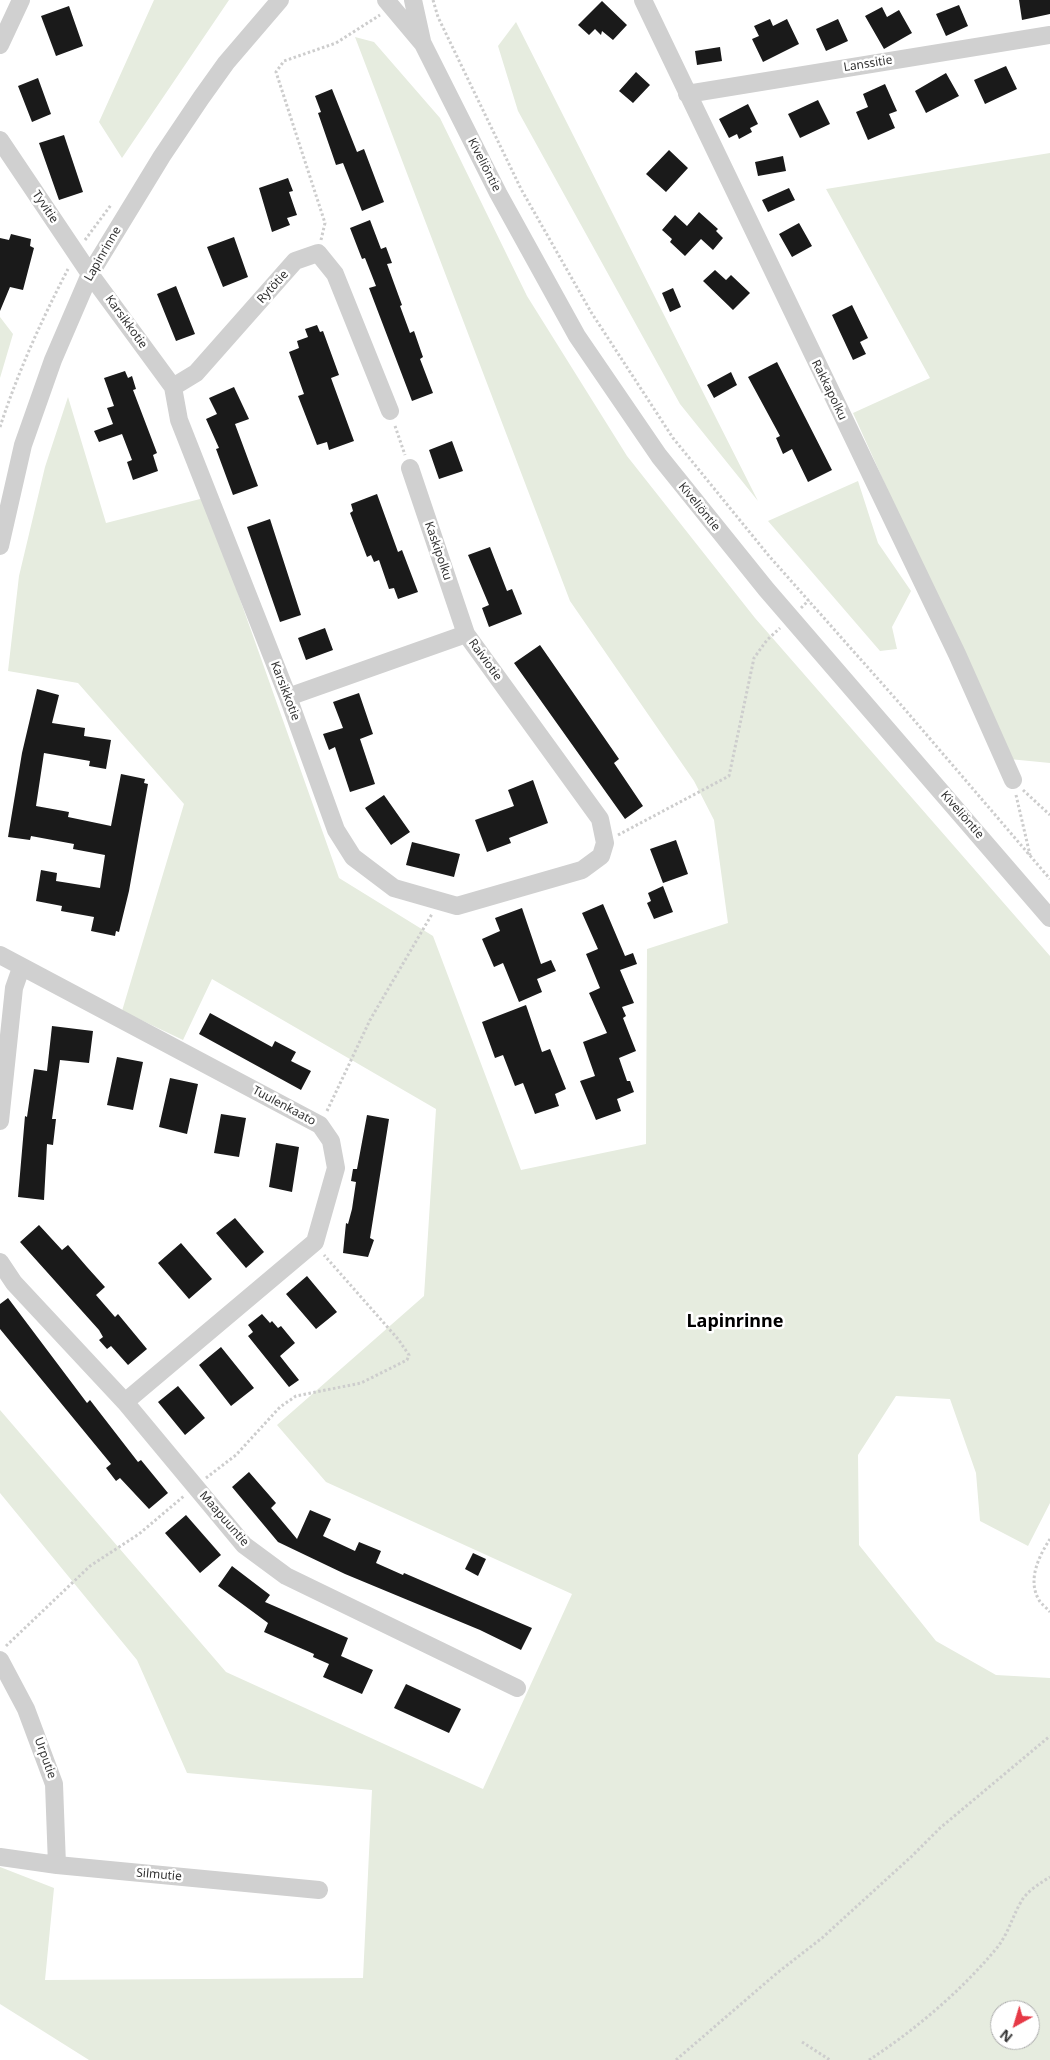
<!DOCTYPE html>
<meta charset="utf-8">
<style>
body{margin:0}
#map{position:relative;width:1050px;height:2060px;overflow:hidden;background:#fff;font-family:"Noto Sans",sans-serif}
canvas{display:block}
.north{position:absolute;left:990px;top:2000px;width:50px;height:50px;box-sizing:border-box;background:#fff;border:1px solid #adadad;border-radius:50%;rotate:219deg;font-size:14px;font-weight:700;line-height:20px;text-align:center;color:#333}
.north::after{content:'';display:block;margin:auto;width:18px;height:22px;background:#e63946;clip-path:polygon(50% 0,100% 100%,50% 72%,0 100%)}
</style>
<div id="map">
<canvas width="1050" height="2060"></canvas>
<div class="north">N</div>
</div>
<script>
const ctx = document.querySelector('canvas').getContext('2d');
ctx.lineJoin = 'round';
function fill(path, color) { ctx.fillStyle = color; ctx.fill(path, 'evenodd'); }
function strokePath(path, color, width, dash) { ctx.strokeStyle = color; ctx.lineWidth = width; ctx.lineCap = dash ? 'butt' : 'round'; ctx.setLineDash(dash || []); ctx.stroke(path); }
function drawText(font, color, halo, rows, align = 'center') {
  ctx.font = font + ' "Noto Sans",sans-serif'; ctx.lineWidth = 5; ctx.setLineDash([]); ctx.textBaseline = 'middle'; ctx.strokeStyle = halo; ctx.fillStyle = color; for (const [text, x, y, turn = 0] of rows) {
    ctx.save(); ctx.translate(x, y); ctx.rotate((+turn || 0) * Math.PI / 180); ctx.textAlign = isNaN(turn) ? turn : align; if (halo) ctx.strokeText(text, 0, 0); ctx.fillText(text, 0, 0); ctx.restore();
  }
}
const green = new Path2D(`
 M154,0H229L122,158L99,122Z
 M516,22L758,501L680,404L518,111L498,46Z
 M355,37L374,42L440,118L527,296L627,456L755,618L1050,956V1503L1028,1546L980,1521L976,1473L950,1399L896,1396L858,1455L859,1545L936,1641L996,1675L1050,1678V2060H89L0,2004V1867L54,1888L45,1980L363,1978L372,1790L187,1773L137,1660L0,1493V1410L226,1672L483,1789L572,1594L326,1482L277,1425L424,1296L436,1109L212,979L183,1040L122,1011L184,804L78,683L8,671L19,576L45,467L68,397L106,523L204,498L339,878L433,936L521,1170L646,1144L647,949L728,923L714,820L694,781L570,601ZM1000,2010H1030V2040H1000Z
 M1050,153V763L1009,759L853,413L930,378L826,189Z
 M0,317L13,334L0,378Z
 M858,481L878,543L911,591L892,627L897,649L880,651L768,521Z`);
const building = new Path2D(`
 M1019,0H1050V14L1022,20Z
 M602,1L627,25L613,40L602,31L601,35L595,29L589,35L578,25Z
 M959,5L968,26L946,36L936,14Z
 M69,6L83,46L56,56L41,16Z
 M882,7L887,17L899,10L912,33L884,49L865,16Z
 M770,19L773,26L787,19L799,44L763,62L752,39L759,36L754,26Z
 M838,19L848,41L826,51L816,29Z
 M720,47L722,61L697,65L695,51Z
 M1006,66L1017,89L985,104L974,80Z
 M636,72L650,85L633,103L619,91Z
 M946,73L959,96L926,113L915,91Z
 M38,78L51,114L32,122L18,86Z
 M885,84L897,111L889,114L895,128L868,140L856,112L868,107L863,94Z
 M332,89L357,152L364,149L384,202L362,211L343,163L336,165L318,113L321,112L315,96Z
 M818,100L830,124L800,138L788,114Z
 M748,104L758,124L750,128L752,132L739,139L737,134L729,138L719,119Z
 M64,135L83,192L59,200L39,143Z
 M669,150L688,168L666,192L646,174Z
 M783,156L786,171L758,176L755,162Z
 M288,178L293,191L289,192L297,215L287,218L290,225L272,232L259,188Z
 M789,188L795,200L768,212L762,200Z
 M699,212L718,229L716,231L723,238L713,250L701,239L685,256L670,242L672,239L662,230L675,215L687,226Z
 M370,220L381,249L386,247L392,263L387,264L402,305L400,306L410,333L414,331L423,357L420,359L433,393L412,401L369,288L376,286L365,258L362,259L350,228Z
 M799,223L812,246L792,257L779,234Z
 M11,234L31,239L30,246L34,248L23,290L10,287L0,311V238L9,240Z
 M234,237L248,277L223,287L207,247Z
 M715,270L726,280L731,275L750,293L733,310L703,281Z
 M176,286L195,334L176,341L157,294Z
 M673,288L681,307L670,312L662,293Z
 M852,305L868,338L860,342L866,354L853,360L832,315Z
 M317,325L320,332L323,331L339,375L331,378L354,441L329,450L327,442L317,445L298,396L304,394L289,352L299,348L297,341L308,337L305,329Z
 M777,362L832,470L808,482L792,449L783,454L776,438L780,436L748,377Z
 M125,371L128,378L132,376L136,389L133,390L157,453L153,455L158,471L133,480L127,462L132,460L122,434L99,442L94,431L113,424L107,408L114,406L104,378Z
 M731,372L737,385L714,398L707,385Z
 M234,387L249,419L235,424L258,486L233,495L216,449L219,448L206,419L217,414L209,398Z
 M452,441L463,471L439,479L429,450Z
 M377,494L398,552L402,550L418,592L398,599L394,588L389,589L379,560L374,562L371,555L367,557L350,513L353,511L351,504Z
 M270,519L301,615L280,622L247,527Z
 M490,547L507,591L512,589L522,614L489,627L482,608L489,605L468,555Z
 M325,628L333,650L306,660L298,638Z
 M540,645L619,759L614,763L643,806L625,819L514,663Z
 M37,689L59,695L52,723L85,728L84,736L111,740L106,769L89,766L90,761L44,753L36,806L69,812L68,817L111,826L121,774L145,779L144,783L148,784L129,891L119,932L116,931L115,936L91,931L94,917L61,911L62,906L36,901L41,870L57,873L56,881L100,888L105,855L73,849L74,844L31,836L30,840L8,837L22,753Z
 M359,693L373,734L360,739L375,784L350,792L335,747L329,750L323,734L343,728L333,702Z
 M533,780L548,823L509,838L511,843L487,852L475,820L514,806L508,790Z
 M384,795L410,832L391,845L365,808Z
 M676,840L688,874L663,883L650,849Z
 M412,842L460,854L454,877L406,865Z
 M663,886L673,912L654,919L647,903L651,901L648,893Z
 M603,904L625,956L633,953L637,964L620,970L634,1003L622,1007L626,1016L623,1018L636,1051L619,1058L627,1081H630L634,1092L617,1099L621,1111L596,1120L580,1081L595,1076L583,1042L607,1033L589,993L600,988L586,954L598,949L582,913Z
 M522,908L541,964L551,960L556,971L537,979L542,992L519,1002L503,963L494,967L482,939L500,931L495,918Z
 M526,1005L542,1052L550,1049L566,1089L555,1094L559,1106L535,1114L523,1083L515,1086L503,1055L495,1058L482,1022Z
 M210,1013L272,1047L275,1041L296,1052L291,1061L311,1071L301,1090L199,1034Z
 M52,1026L93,1031L89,1063L60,1060L52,1119H56L53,1145L47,1144L44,1200L18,1197L25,1116L27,1117L34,1069L47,1071Z
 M117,1057L143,1062L133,1110L107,1105Z
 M170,1078L198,1084L187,1134L159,1127Z
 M221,1114L246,1118L239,1157L214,1153Z
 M367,1115L389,1119L370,1238L374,1240L368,1257L343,1253L346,1223L348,1224L352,1209L356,1182L351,1181L353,1169H357Z
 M276,1143L299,1147L292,1192L269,1187Z
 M235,1218L264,1252L246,1268L216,1233Z
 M39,1225L62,1250L68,1245L87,1267L105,1287L96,1295L115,1317L118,1314L147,1349L128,1365L111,1346L107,1349L99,1340L103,1337L99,1330L20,1242Z
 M181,1243L212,1279L189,1299L158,1263Z
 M307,1276L337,1312L316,1329L286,1294Z
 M8,1298L87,1403L90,1400L138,1462L141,1460L168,1493L149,1509L120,1478L116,1481L106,1468L111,1464L0,1329V1304Z
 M262,1314L270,1323L272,1321L278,1328L281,1326L295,1343L280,1356L299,1380L289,1387L248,1336L253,1332L248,1325Z
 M221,1347L254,1388L231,1406L199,1365Z
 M178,1386L205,1418L185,1435L158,1402Z
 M249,1472L276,1503L271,1508L297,1539L310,1510L331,1519L323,1536L355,1551L359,1542L381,1551L376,1563L403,1575L404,1573L532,1628L521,1650L480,1630L345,1574L278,1542L232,1487Z
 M186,1515L221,1555L200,1573L165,1533Z
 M473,1553L486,1559L478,1576L465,1569Z
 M232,1566L270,1595L265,1602L348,1638L341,1656L373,1670L362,1694L323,1677L329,1664L313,1657L314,1654L264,1632L268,1623L218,1586Z
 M406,1684L461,1709L449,1733L394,1708Z`);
const path = new Path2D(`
 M433,0L438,17L521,189L591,312L673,438L769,556L902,706L1050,879
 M85,240L111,205
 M321,240L325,223L276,72L284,61L336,43L380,15
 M395,426L405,455
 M0,427C18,372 41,321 68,269
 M801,608L809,600
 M1023,790L1050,815
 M1016,795L1030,855
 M618,835L729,776L754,658L767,640L780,628
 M327,1111L370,1020L432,914
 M206,1478L236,1455L280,1407L296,1396L361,1383L407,1360L409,1355L398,1339L324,1255
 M1050,1539C1039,1556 1027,1580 1039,1600C1041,1604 1047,1608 1050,1612
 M6,1646L90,1566L139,1534L184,1496
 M802,2042L830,2060
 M676,2060L777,1973L822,1938L912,1856L940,1828L1050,1736
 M869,2060C915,2030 960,1992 996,1949C1009,1933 1011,1919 1021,1902C1026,1892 1040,1883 1050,1877`);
const minor = new Path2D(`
 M386,0L423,44L498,193L577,336L659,456L766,589L1050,918
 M413,0L422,41
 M643,0L957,654L1013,780
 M0,45L21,0
 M687,94L1050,35
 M0,140L90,274L173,387L179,420L288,697L336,830L353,857L394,888L457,906L582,870L601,856L605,843L600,819L466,634L288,697
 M173,387L196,373L295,261L318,253L335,274L390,411
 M410,468L466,634
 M0,546L23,445L53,360L90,274L162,156L201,98L226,63L280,0
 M0,955L320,1125L331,1141L336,1168L315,1242L125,1402
 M0,1121L14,988L21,968
 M0,1262L14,1283L125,1402L244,1545L286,1576L517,1688
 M0,1660L26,1709L54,1784L57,1865
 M0,1857L57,1865L319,1890`);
const streetNames = [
 ["Lanssitie",868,64,-9],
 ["Kiveliöntie",484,165,63],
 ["Tyvitie",45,207,56],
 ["Lapinrinne",103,254,-60],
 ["Rytötie",273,287,-48],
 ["Karsikkotie",126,322,54],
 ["Rakkapolku",829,390,64],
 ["Kiveliöntie",699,507,51],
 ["Kaskipolku",438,551,71],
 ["Raiviotie",485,660,54],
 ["Karsikkotie",285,691,69],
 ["Kiveliöntie",962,815,49],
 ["Tuulenkaato",284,1106,28],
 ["Maapuuntie",224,1519,49],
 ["Urputie",45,1758,70],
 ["Silmutie",159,1875,5]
];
const districtNames = [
 ["Lapinrinne",735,1322]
];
fill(green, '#e6ecdf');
fill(building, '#1a1a1a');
strokePath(path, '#cdcdcd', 3, [2.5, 2.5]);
strokePath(minor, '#d0d0d0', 18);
drawText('12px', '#333', '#fff', streetNames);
drawText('bold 18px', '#000', '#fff', districtNames);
</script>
